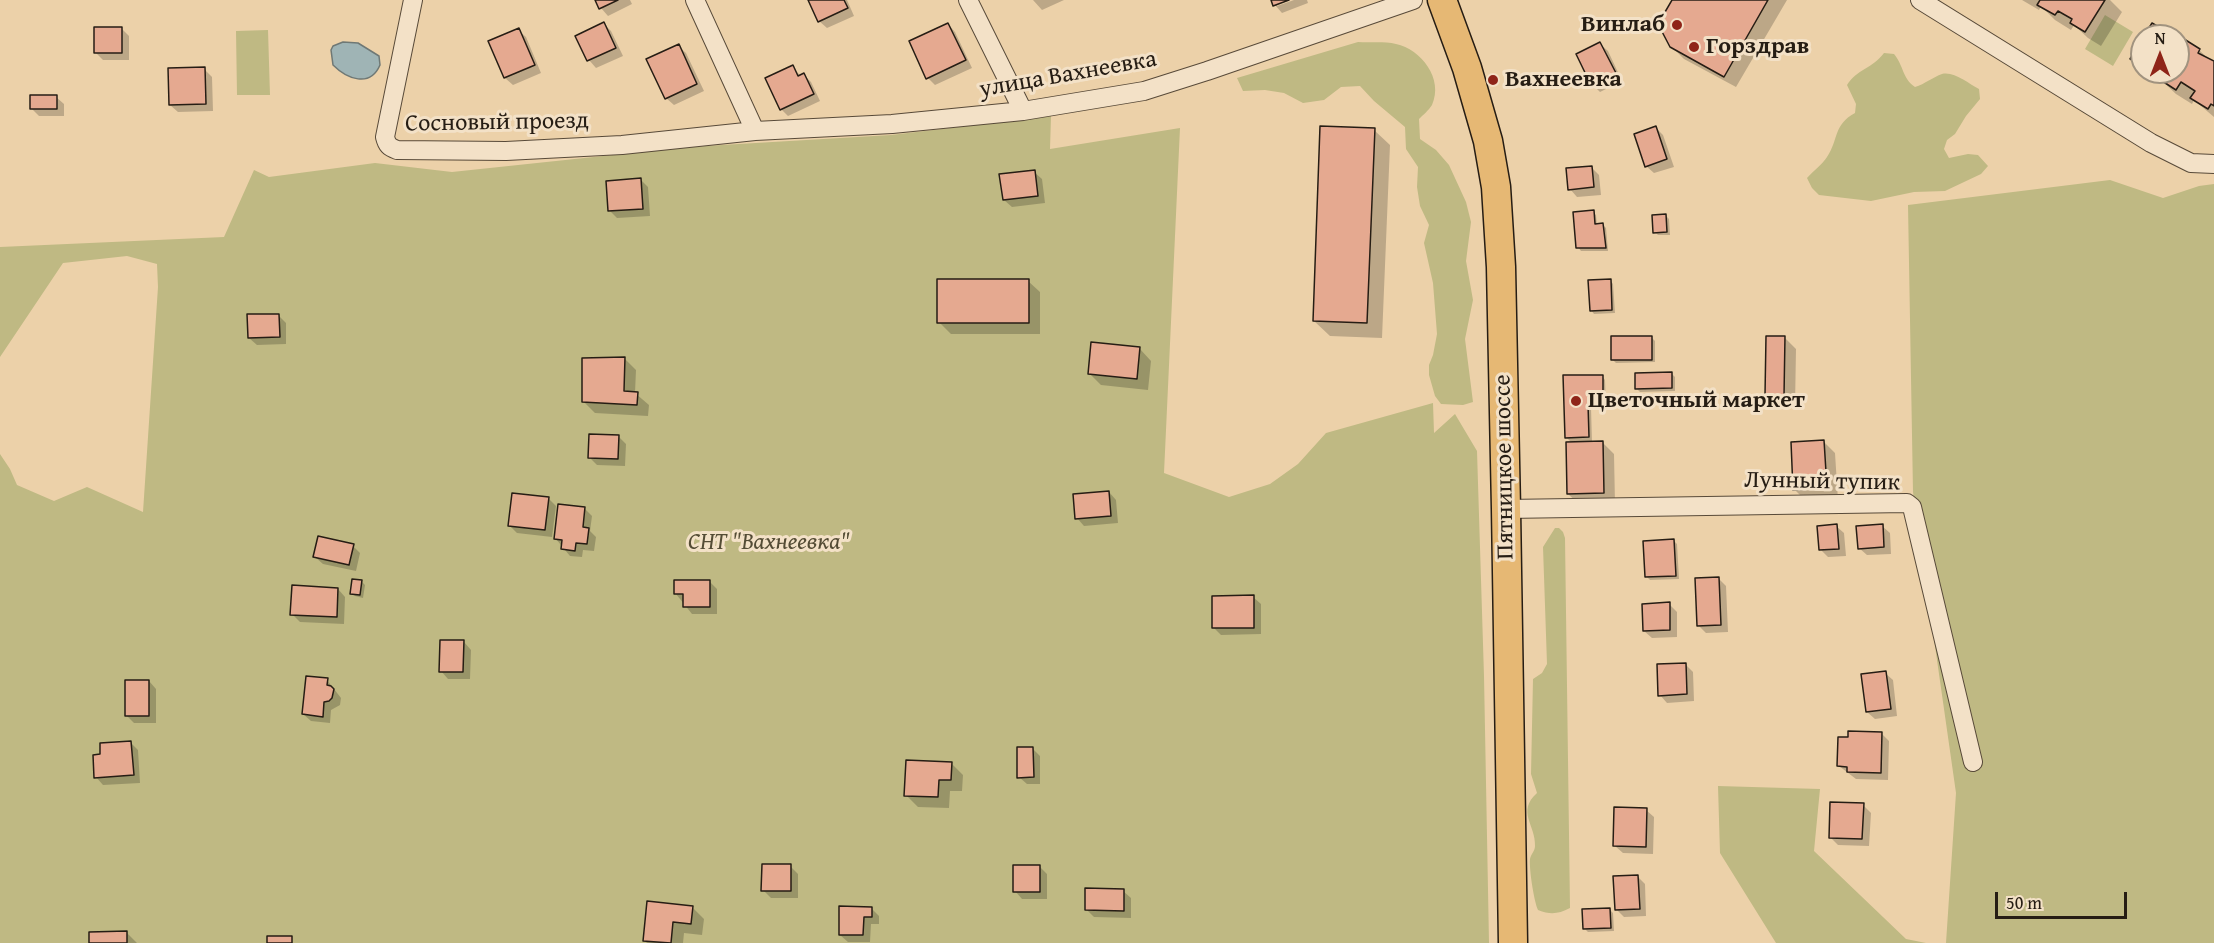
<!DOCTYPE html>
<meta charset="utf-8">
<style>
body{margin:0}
#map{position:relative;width:2214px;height:943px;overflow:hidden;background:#ecd1a9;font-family:"Gentium Book Plus",serif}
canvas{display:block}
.north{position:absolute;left:2130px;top:24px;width:60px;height:60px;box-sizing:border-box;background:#f3e1c7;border:2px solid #a1937f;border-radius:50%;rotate:0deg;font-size:16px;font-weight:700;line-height:24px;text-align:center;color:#261d14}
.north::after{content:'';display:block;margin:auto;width:21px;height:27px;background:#8f2418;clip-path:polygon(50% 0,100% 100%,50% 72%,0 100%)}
.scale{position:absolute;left:1995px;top:892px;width:132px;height:27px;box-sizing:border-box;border:3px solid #261d14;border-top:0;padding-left:8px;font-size:18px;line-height:21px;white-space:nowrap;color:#261d14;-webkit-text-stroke:4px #f3e1c7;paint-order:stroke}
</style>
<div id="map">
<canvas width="2214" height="943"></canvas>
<div class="north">N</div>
<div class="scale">50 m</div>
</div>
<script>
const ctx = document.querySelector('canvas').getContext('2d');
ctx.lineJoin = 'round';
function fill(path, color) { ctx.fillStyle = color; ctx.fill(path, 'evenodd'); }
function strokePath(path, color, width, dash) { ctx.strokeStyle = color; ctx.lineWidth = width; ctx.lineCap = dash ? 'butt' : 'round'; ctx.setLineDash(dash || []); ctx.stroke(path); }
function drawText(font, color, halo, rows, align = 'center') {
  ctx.font = font + ' "Gentium Book Plus",serif'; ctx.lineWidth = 6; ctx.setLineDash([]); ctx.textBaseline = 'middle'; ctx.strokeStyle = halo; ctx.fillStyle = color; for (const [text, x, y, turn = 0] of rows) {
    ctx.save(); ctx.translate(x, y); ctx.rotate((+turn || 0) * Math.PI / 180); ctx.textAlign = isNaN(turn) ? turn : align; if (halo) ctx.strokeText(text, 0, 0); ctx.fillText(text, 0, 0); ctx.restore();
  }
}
const green = new Path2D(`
 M2105,15L2133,32L2113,66L2085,49Z
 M268,30L270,95H237L236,31Z
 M1358,42C1370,43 1384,41 1396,44C1421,49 1444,79 1432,105C1429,110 1423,115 1419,119L1420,139L1436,150L1449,165L1466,202L1471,222L1466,261L1473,300L1465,339L1473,402L1463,405L1441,404L1435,396L1429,375V365L1433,355L1437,334L1433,283L1424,243L1429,225L1420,206L1417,187L1418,167L1406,149L1405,127L1374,101L1360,86L1341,87L1324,100L1303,103L1284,93L1265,90L1243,91L1237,78Z
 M1884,53L1894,54C1904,66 1902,78 1915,87C1925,84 1933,77 1942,74C1954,71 1969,84 1979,89L1980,99L1966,116L1955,134L1947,140L1944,149L1949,158L1968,154L1978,155L1988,166L1981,174L1945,191L1914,192L1871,201L1819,195L1812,188L1807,178C1814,170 1822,165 1827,157C1839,139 1833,125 1855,113L1856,104L1847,85C1857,69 1872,69 1884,53Z
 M1051,116L1050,149L1180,128L1164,473L1229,497L1270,484L1298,464L1326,433L1433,403L1434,433L1455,414L1477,451L1484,676L1489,943H0V454L10,469L17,485L54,501L87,487L143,512L158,287L157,264L127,256L63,263L0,357V247L224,237L254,170L269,177L375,163L452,172L688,147L891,135Z
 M2110,180L2163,198L2199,186L2214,184V943H1946L1956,793L1913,492L1908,205Z
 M1555,528H1559L1563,532L1565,538L1570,908C1558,914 1551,915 1538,910C1534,901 1529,869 1530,859C1531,854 1535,851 1535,846C1536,825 1516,812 1537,793L1531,774L1533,679L1542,673L1547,664L1543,547Z
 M1718,786L1820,789L1814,851L1906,939L1926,943H1776L1720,853Z`);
const water = new Path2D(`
 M343,42L358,43L379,56L380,65C370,88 347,79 333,65L331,50L333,46Z`);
const shadow = new Path2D(`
 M597,0H630L632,4L608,16L601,8Z
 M809,0H847L854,16L827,28L819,21Z
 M1033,0H1064L1042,10Z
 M1273,0H1285L1277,3V6L1294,0H1307L1308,3L1282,13L1275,5Z
 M1674,0H1787L1736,87L1684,59L1672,47Z
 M2022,0H2110L2122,12L2101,46L2088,38L2074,25L2071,30L2055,20L2041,6L2039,10Z
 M604,24L611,31L623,56L596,68L589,60L577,36Z
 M948,24L955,32L972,68L935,85L928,78Z
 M121,28L129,36V60H103L95,52Z
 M518,30L526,37L541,73L513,85L505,78Z
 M2184,41L2199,50L2214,64V117L2194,100L2192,104L2176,94L2162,81L2161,83L2145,72H2178V44L2180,47Z
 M1600,44L1608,51L1622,81L1600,92L1592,84Z
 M678,46L686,53L704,91L674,105L666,98Z
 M792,67L801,76L804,75L811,82L820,101L788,116L781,109Z
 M204,69L212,77L213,111L178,112L170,105Z
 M56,97L64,104V116H39L31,108Z
 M1656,128L1663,135L1674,167L1654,173L1646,166Z
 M1374,130L1390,145L1382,338L1330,336L1314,321Z
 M1591,167L1599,175L1601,195L1577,197L1570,189Z
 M1034,172L1042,179L1045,203L1012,207L1004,200Z
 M641,180L648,187L650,216L617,218L609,210Z
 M1593,212L1596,215L1597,226L1603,225L1606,228L1608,251H1581L1578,247Z
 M1665,215L1669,219L1670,235H1658L1655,232Z
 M1610,280L1613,284L1615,313L1594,314L1591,310Z
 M1028,281L1040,292V334H951L939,322Z
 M278,315L286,323V344L257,345L249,338Z
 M1651,337L1655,341V362L1616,363L1613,360Z
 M1784,337L1796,349L1795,407L1779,406L1767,395Z
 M1140,349L1151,361L1148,390L1101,385L1089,373Z
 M624,358L636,370L635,393L649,405L648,416L595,413L583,401Z
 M1672,374L1675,377V391L1640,392L1637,389Z
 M1602,376L1605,380L1606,407H1591L1592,443H1603L1614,454L1615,504L1580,505L1568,494L1572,443L1566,437Z
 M619,437L626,444L625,466L597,465L589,457Z
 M1824,442L1835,453L1838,500L1806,501L1795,490Z
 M1109,492L1116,500L1118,523L1084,526L1077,518Z
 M548,498L556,506L552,537L517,533L510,526Z
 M584,508L592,516L590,531L596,537L594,551L583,550L582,557L570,556L556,539Z
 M1836,526L1844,533L1846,556L1828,557L1821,550Z
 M1882,526L1890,533L1891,554L1867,555L1859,548Z
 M1674,541L1677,544L1679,579L1650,580L1646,576Z
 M353,546L360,553L356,571L323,564L315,557Z
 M1718,578L1726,586L1728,632L1706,633L1699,626Z
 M361,581L365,585L363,598L355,596L352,593Z
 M710,582L717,589V614H692L676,594Z
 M338,589L345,597L344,624L300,622L292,614Z
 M1253,597L1261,604V634L1221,635L1213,627Z
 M1669,604L1677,612V637L1652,638L1644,631Z
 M464,642L471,650L470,679H448L441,671Z
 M1685,664L1693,672L1694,701L1667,703L1660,695Z
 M1885,673L1893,680L1897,716L1875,719L1867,712Z
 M327,680L341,698L340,705L331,710L330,723L311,721L303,714Z
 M149,681L156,689V723H134L126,715Z
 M1882,734L1889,741L1888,780L1856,779L1839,766Z
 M131,743L138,750L140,783L103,785L96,777L102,755Z
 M1033,749L1040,756V784H1027L1019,777Z
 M951,763L963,775L962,791H950L949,808L918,807L906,795Z
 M1863,805L1871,813L1869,846L1838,845L1830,837Z
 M1646,810L1654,817L1653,854L1623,853L1615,846Z
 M790,866L798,874V898H771L763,890Z
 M1040,867L1047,874V899H1022L1015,891Z
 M1637,876L1645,884L1646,916L1624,917L1616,909Z
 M1123,891L1131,898V918L1094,917L1087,910Z
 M692,907L704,919L702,935L684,933L683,943H647L644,940Z
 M871,908L879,916V924H871L870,942H848L840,935Z
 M1610,910L1613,913L1614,931L1588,932L1585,929Z
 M126,932L137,943H91Z`);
const building = new Path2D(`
 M595,0H618L599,9Z
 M808,0H844L848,8L818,22Z
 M1271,0H1289L1273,6Z
 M1672,0H1768L1724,77L1670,47L1658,24Z
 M2040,0H2105L2085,32L2070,23L2072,19L2058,11L2055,15L2037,5Z
 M604,22L616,48L587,61L575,36Z
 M948,23L966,60L926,79L909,41Z
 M2152,23L2169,33L2167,36H2144Z
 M94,27H122V53H94Z
 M519,28L535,65L504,78L488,41Z
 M2142,39V67L2130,59Z
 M2184,39L2200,49L2198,53L2214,61V106L2211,104L2208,109L2190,98L2195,91L2181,82L2176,90L2159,79L2162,74L2158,72H2178V43L2180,44Z
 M1600,42L1616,73L1591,85L1576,54Z
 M679,44L697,84L665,99L646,59Z
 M793,65L798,76L804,73L814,94L780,110L765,78Z
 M205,67L206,104L169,105L168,68Z
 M30,95H57V109H30Z
 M1320,126L1375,128L1367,323L1313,321Z
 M1656,126L1667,159L1645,167L1634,134Z
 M1592,166L1594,187L1568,190L1566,168Z
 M1035,170L1038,196L1003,200L999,174Z
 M641,178L643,209L608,211L606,181Z
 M1594,210L1595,224L1603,223L1606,248H1576L1573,212Z
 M1666,214L1667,232L1653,233L1652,215Z
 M937,279H1029V323H937Z
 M1611,279L1612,310L1590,311L1588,280Z
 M247,314H279L280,337L248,338Z
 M1611,336H1652V360H1611Z
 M1766,336H1785L1784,396L1765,395Z
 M1091,342L1140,347L1137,379L1088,374Z
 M625,357L624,391L638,392L637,405L582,402V358Z
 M1672,372V388L1635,389V373Z
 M1563,375H1603V404H1588L1589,437L1565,438Z
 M589,434L619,435L618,459L588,458Z
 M1824,440L1827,488L1793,490L1791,442Z
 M1603,441L1604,493L1567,494L1566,442Z
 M1109,491L1111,516L1075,519L1073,494Z
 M512,493L549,497L545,530L508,526Z
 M558,504L585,507L583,527L589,528L587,544L576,543L575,551L561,549L562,540L554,539Z
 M1837,524L1839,549L1819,550L1817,526Z
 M1883,524L1884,547L1858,549L1856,526Z
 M318,536L354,544L349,565L313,557Z
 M1674,539L1676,576L1645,577L1643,541Z
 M1719,577L1721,625L1697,626L1695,578Z
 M352,579L362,580L360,595L350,594Z
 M674,580H710V607H683V594H674Z
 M292,585L338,588L337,617L290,615Z
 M1254,595V628H1212V596Z
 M1670,602V630L1643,631L1642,604Z
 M440,640H464L463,672H439Z
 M1686,663L1687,694L1658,696L1657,664Z
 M1886,671L1891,709L1866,712L1861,674Z
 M306,676L328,678L327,685L331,686L334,689L332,698L329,701L324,702L323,717L302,714Z
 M125,680H149V716H125Z
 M1848,731L1882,732L1881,773L1847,772V767L1837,766L1838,737H1848Z
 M131,741L134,775L94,778L93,755L100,754V743Z
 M1017,747H1033L1034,777L1017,778Z
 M906,760L952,762L951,780H939L938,797L904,796Z
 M1830,802L1864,803L1862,839L1829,838Z
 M1614,807L1647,808L1646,847L1613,846Z
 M762,864H791V891H761Z
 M1013,865H1040V892H1013Z
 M1638,875L1640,909L1615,910L1613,876Z
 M1085,888L1124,889V911L1085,910Z
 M647,901L693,906L691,924L673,922L671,943L643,941Z
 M839,906L872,907V917H864L863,935H839Z
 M1610,908L1611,928L1583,929L1582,909Z
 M127,931V943H89V932Z
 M267,936H292V943H267Z`);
const minor = new Path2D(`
 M413,0L385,137C387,145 389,147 397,150L506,151L622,145L755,131L892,124L1023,111L1144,91L1207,71L1413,0
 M695,0L755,131
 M968,0L1023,111
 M1920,0L2151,143L2191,163L2214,164
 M1506,509L1907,503L1912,507L1973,762`);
const primary = new Path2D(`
 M1442,0L1467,68L1488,141L1496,187L1501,267L1506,509L1513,943`);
const markers = [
 [1677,25,6,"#8f2418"],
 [1694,47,6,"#8f2418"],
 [1493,80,6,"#8f2418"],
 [1576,401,6,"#8f2418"]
];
const poiNames = [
 ["Винлаб",1665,25,"right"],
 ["Горздрав",1706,47],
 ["Вахнеевка",1505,80],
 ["Цветочный маркет",1588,401]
];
const streetNames = [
 ["улица Вахнеевка",1068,75,-10],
 ["Сосновый проезд",497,123,-1],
 ["Пятницкое шоссе",1505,467,-91],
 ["Лунный тупик",1822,482,1]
];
const parkNames = [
 ["СНТ \"Вахнеевка\"",769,543]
];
fill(green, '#bfb983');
fill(water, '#9fb4b5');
strokePath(water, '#6f7875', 1.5);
fill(shadow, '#0003');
fill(building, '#e5a990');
strokePath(building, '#261d14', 1.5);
strokePath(minor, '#584a39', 20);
strokePath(primary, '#261d14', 31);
strokePath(minor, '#f3e1c7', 18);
strokePath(primary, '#e6b874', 28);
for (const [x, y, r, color] of markers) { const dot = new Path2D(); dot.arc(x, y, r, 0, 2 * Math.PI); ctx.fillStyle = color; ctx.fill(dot); strokePath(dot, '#f3e1c7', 2); }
drawText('bold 24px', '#261d14', '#f3e1c7', poiNames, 'left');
drawText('24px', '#261d14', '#f3e1c7', streetNames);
drawText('italic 24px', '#544c35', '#f3e1c7', parkNames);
</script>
